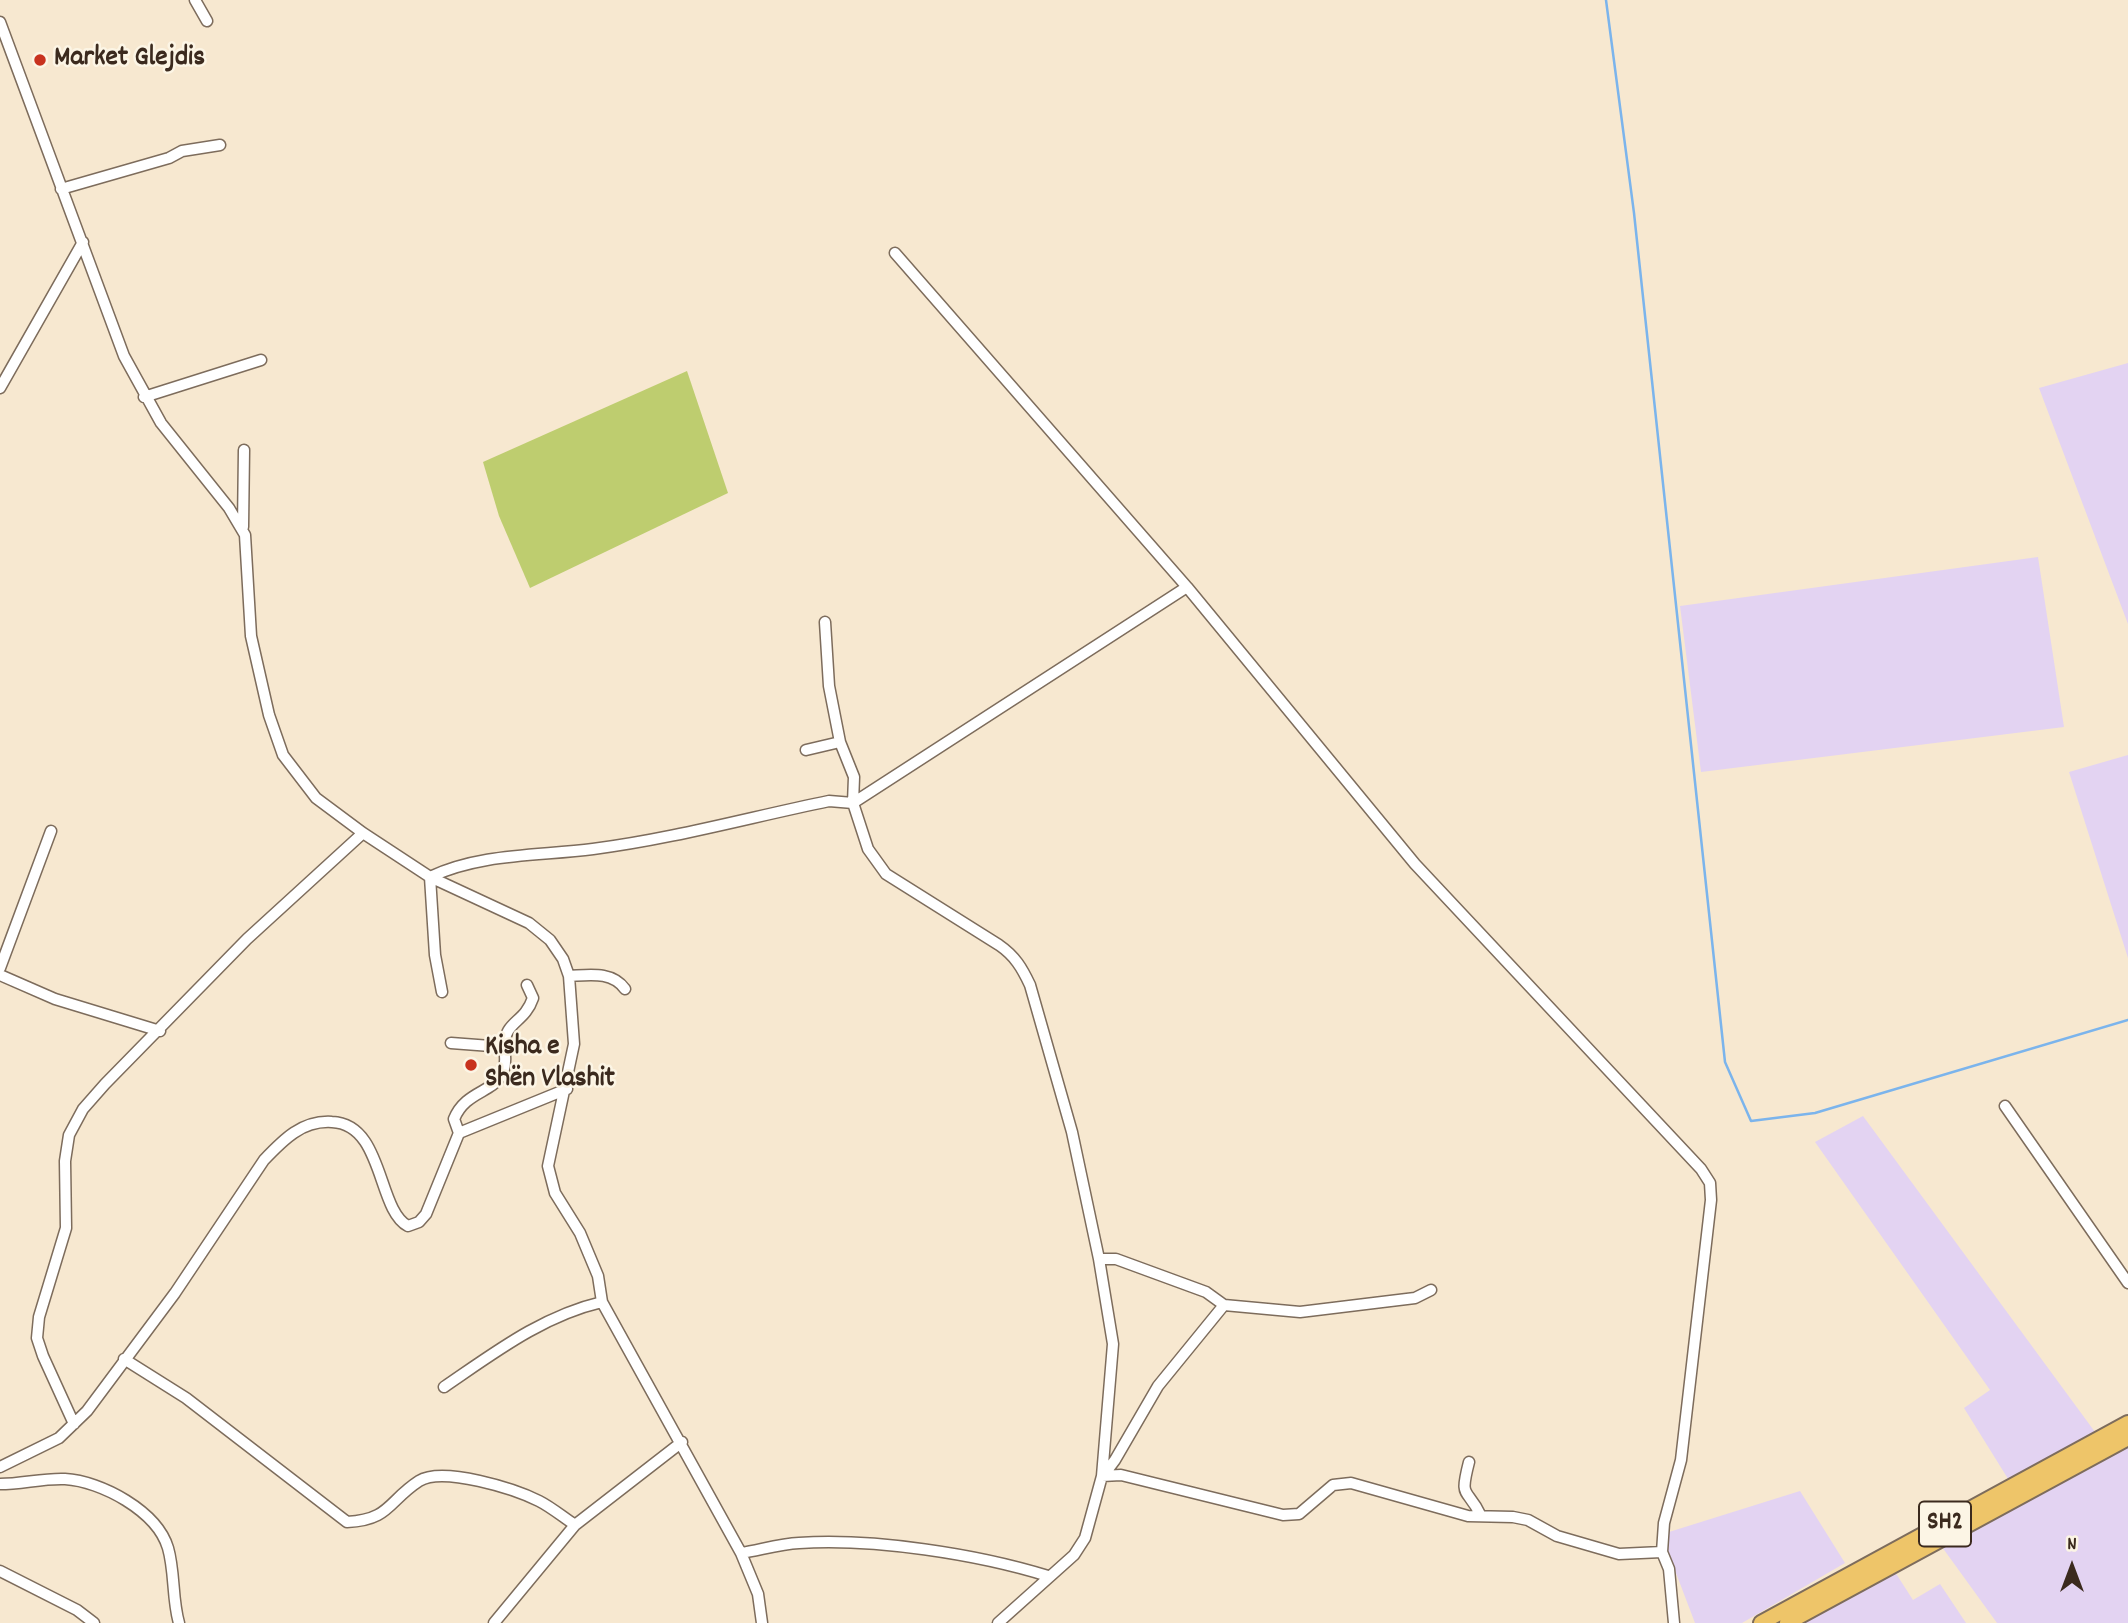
<!DOCTYPE html>
<meta charset="utf-8">
<style>
body{margin:0}
#map{position:relative;width:2128px;height:1623px;overflow:hidden;background:#f7e8d0;font-family:Dekko,sans-serif}
canvas{display:block}
.north{position:absolute;left:2037px;top:1532px;width:70px;height:70px;-webkit-text-stroke:5px #fcf5e5;paint-order:stroke;rotate:0deg;font-size:19px;font-weight:700;line-height:28px;text-align:center;color:#3b2a1e}
.north::after{content:'';display:block;margin:auto;width:24px;height:32px;background:#3b2a1e;clip-path:polygon(50% 0,100% 100%,50% 72%,0 100%)}
</style>
<div id="map">
<canvas width="2128" height="1623"></canvas>
<div class="north">N</div>
</div>
<script>
const ctx = document.querySelector('canvas').getContext('2d');
ctx.lineJoin = 'round';
function fill(path, color) { ctx.fillStyle = color; ctx.fill(path, 'evenodd'); }
function strokePath(path, color, width, dash) { ctx.strokeStyle = color; ctx.lineWidth = width; ctx.lineCap = dash ? 'butt' : 'round'; ctx.setLineDash(dash || []); ctx.stroke(path); }
function drawText(font, color, halo, rows, align = 'center') {
  ctx.font = font + ' Dekko,sans-serif'; ctx.lineWidth = 5; ctx.setLineDash([]); ctx.textBaseline = 'middle'; ctx.strokeStyle = halo; ctx.fillStyle = color; for (const [text, x, y, turn = 0] of rows) {
    ctx.save(); ctx.translate(x, y); ctx.rotate((+turn || 0) * Math.PI / 180); ctx.textAlign = isNaN(turn) ? turn : align; if (halo) ctx.strokeText(text, 0, 0); ctx.fillText(text, 0, 0); ctx.restore();
  }
}
const built = new Path2D(`
 M2128,363V624L2039,388Z
 M2038,557L2064,727L1701,772L1680,606Z
 M2128,755V958L2069,772Z
 M1863,1116L2095,1432L2010,1482L1964,1408L1990,1390L1815,1142Z
 M2128,1444V1623H1997L1942,1547Z
 M1800,1491L1845,1563L1742,1623H1695L1668,1552L1669,1532Z
 M1895,1572L1913,1600L1940,1584L1966,1623H1804Z`);
const green = new Path2D(`
 M687,371L728,493L530,588L499,516L483,462Z`);
const stream = new Path2D(`
 M1606,0L1634,213L1725,1062L1751,1121L1815,1113L2128,1020`);
const minor = new Path2D(`
 M195,0L207,21
 M0,22L124,356L161,423L229,508L245,535L251,636L269,715L283,755L316,798L363,833L430,877L529,923L550,940L563,959L569,976L574,1044L548,1166L555,1193L580,1233L598,1276L602,1302L741,1553L758,1594L762,1623
 M61,189L169,158L182,151L220,145
 M895,253L1187,587L1415,864L1701,1169L1710,1183L1711,1200L1681,1460L1664,1523L1662,1552L1669,1569L1674,1623
 M0,388L83,242
 M144,397L261,360
 M243,527L244,450
 M825,622L829,686L840,742L854,777L853,803L868,849L886,874L999,945C1015,956 1022,968 1030,985L1072,1132L1099,1259L1113,1344L1102,1476L1085,1538L1074,1555L998,1623
 M806,750L840,742
 M430,877C481,853 539,856 593,849C672,839 751,817 829,801L853,803L1187,587
 M430,877L435,955L442,992
 M0,968L51,831
 M0,975L55,999L160,1031
 M569,976C590,975 612,971 625,989
 M451,1043L504,1047C513,1097 469,1082 454,1119L459,1133
 M504,1047C505,1020 524,1024 533,998L527,985
 M2005,1106L2128,1283
 M1099,1259H1116L1206,1292L1224,1305L1300,1312L1415,1298L1431,1290
 M124,1359L186,1398L347,1522C390,1520 388,1501 419,1481C443,1466 515,1489 539,1501C551,1507 563,1517 575,1525
 M444,1387C494,1353 542,1316 602,1302
 M74,1424L43,1356L37,1338L39,1317L66,1228L65,1161L69,1135L83,1109L105,1084L247,939L363,833
 M1469,1462C1459,1501 1467,1486 1481,1516
 M0,1467L59,1438L87,1411L175,1293L264,1160C283,1140 302,1120 332,1122C384,1124 377,1210 408,1226L419,1222L426,1214L459,1133L567,1089
 M1102,1476L1121,1475L1283,1515L1299,1514L1333,1485L1351,1483L1468,1516L1513,1517L1528,1520L1557,1536L1619,1554L1662,1552
 M1103,1476L1115,1460L1158,1386L1224,1305
 M0,1484C22,1484 43,1478 65,1479C101,1481 157,1511 168,1548C175,1572 172,1599 179,1623
 M741,1553C760,1550 780,1544 799,1543C873,1538 977,1554 1048,1576
 M0,1571L77,1610L94,1623
 M494,1623L575,1525L682,1442`);
const highway = new Path2D(`
 M1761,1623L2128,1423
 M1787,1623L2128,1438`);
const markers = [
 [40,60,7,"#c8321e"],
 [471,1065,7,"#c8321e"]
];
const shields = [
 [1945,1524,52]
];
const shieldNames = [
 ["SH2",1945,1524]
];
const poiNames = [
 ["Market Glejdis",54,60],
 ["Kisha e",485,1049],
 ["Shën Vlashit",485,1081]
];
fill(built, '#e3d3f2');
fill(green, '#becd6f');
strokePath(stream, '#7bb4ec', 2.5);
strokePath(minor, '#7d6c5c', 13);
strokePath(highway, '#7d6c5c', 18);
strokePath(minor, '#fff', 10);
strokePath(highway, '#eec569', 14);
for (const [x, y, r, color] of markers) { const dot = new Path2D(); dot.arc(x, y, r, 0, 2 * Math.PI); ctx.fillStyle = color; ctx.fill(dot); strokePath(dot, '#fcf5e5', 2.5); }
for (const [x, y, w] of shields) { const box = new Path2D(); box.roundRect(x - w / 2, y - 22.5, w, 45, 5); ctx.fillStyle = '#fcf5e5'; ctx.fill(box); strokePath(box, '#3b2a1e', 2); }
drawText('bold 26px', '#3b2a1e', null, shieldNames);
drawText('bold 28px', '#3b2a1e', '#fcf5e5', poiNames, 'left');
</script>
